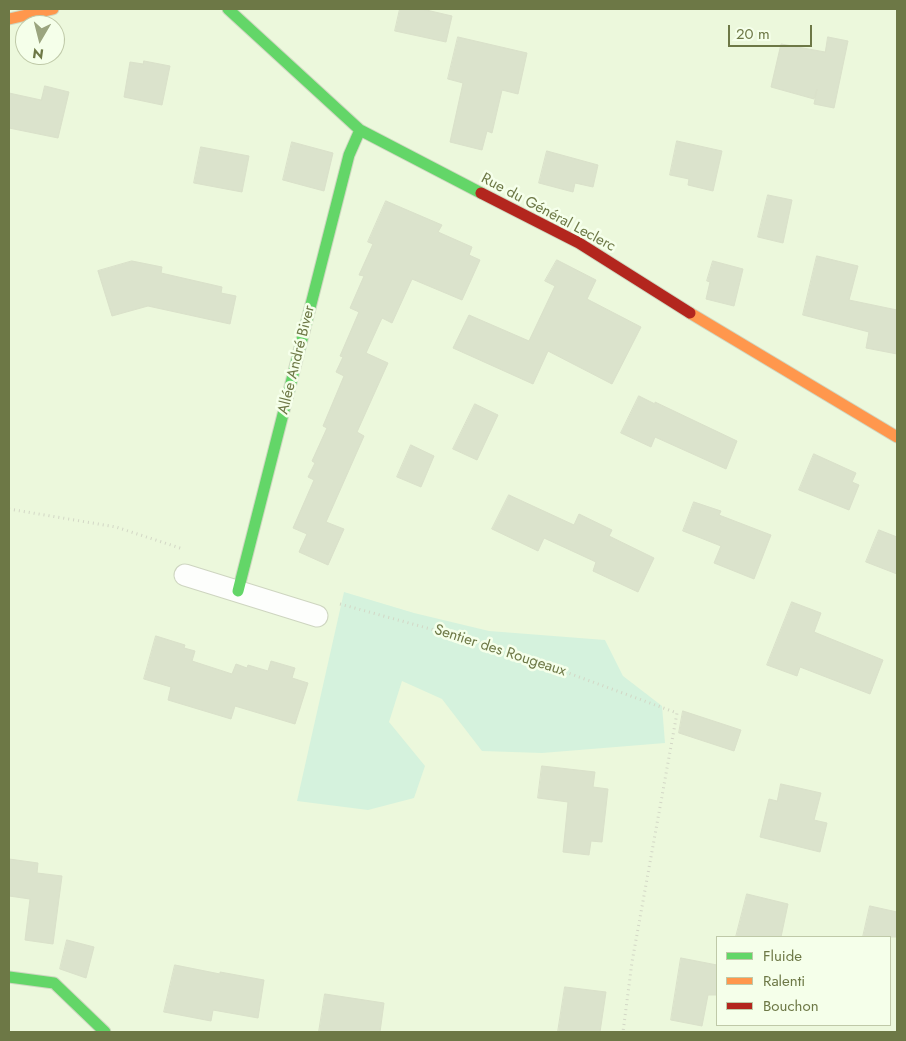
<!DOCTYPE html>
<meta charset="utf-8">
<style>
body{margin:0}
#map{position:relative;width:906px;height:1041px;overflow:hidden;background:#f0f8e8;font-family:Jost,sans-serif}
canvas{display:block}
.frame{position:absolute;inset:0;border:10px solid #6d7846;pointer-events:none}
.legend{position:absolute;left:716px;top:936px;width:175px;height:90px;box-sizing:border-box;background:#f5ffea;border:1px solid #bfc9a8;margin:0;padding:6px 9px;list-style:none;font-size:15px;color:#6d7846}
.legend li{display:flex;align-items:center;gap:10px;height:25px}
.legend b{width:25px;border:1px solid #bfc9a8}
.north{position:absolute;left:15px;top:15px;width:50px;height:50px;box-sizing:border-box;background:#f5ffea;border:1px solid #bfc9a8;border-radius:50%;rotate:188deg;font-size:14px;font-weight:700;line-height:20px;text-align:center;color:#6d7846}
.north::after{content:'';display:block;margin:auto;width:18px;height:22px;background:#9ba57f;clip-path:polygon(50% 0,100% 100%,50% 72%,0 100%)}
.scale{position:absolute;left:728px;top:25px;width:84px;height:22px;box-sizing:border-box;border:2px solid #6d7846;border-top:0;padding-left:6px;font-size:15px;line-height:18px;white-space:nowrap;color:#6d7846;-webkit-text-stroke:4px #f5ffea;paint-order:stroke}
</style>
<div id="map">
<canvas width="906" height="1041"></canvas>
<div class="frame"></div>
<ul class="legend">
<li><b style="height:6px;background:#63d668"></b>Fluide</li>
<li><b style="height:6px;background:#ff974d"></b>Ralenti</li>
<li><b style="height:6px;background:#b3261e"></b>Bouchon</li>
</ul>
<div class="north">N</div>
<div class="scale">20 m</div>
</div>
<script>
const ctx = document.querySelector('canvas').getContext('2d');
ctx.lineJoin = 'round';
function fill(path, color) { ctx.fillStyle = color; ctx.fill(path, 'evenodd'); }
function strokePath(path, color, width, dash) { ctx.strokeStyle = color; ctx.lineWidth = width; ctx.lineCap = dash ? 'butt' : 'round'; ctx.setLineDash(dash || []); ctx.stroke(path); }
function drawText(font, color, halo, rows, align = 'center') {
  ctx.font = font + ' Jost,sans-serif'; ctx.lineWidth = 5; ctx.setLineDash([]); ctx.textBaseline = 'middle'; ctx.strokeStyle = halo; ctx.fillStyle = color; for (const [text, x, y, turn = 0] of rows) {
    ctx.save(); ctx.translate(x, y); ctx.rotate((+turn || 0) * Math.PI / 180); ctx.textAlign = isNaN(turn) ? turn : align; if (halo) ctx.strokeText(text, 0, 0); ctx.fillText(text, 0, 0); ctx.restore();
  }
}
const residential = new Path2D(`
 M9,9H897V1032H9ZM25,25H55V55H25ZM717,937H890V1025H717Z`);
const green = new Path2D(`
 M344,592L414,613L489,631L605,640L623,676L662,706L665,743L542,753L482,751L442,699L402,681L389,722L425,766L414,798L368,810L297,801Z`);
const building = new Path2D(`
 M400,9H422L452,16L446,42L395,31Z
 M458,37L527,53L518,94L502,90L492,133L487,131L482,150L450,142L463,83L448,79Z
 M828,37L848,41L834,108L814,104L817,89L814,99L771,87L781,44L825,52Z
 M144,61L170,66L162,105L124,97L130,62L143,64Z
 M45,86L69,92L58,138L9,128V93L41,100Z
 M677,141L722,151L713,191L688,185L689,179L670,175Z
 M292,142L333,153L324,191L283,180Z
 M201,147L249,156L242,192L194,183Z
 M547,151L598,165L593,187L575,183L573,192L539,183Z
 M768,195L792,200L783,243L758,237Z
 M386,201L442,225L438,232L472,247L469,255L480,260L462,300L412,279L392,323L382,318L366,353L388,363L357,432L364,436L326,522L344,529L328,565L299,552L307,534L293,528L314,480L308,477L315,463L312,461L327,428L323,426L344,376L336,372L343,357L340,356L359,312L350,308L364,276L359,275L373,244L368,242Z
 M817,256L858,266L849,300L897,310V354L866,348L869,332L803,315Z
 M557,260L596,280L587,299L641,327L612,384L548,351L533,384L453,348L469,315L529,341L555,286L545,281Z
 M132,261L162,267L161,273L222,287L221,293L236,296L230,324L148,306L112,316L98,271Z
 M713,261L743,269L734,306L706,299L710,282L707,281Z
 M639,396L655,404V402L737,441L726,469L655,437L651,447L621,433Z
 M475,404L498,415L477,460L453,449Z
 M411,445L434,456L421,487L397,477Z
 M814,454L856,473L852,482L859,485L849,510L799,490Z
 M509,495L574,525L579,514L612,530L609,536L654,558L638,592L593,571L596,562L544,538L538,551L492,529Z
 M694,502L721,511L719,515L771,535L754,579L714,563L721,546L683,531Z
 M879,530L897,537V574L866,562Z
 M792,602L821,613L814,632L883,660L870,694L800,667L797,676L767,665Z
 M156,636L185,645L184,648L195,651L192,661L232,674L236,664L247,668L248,665L268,671L271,661L295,668L292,678L308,683L295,724L235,706L231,719L168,700L171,687L144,679Z
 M683,711L741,730L734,751L679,733Z
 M542,766L595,772L593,787L608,789L602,842L591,841L589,855L563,852L568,802L538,798Z
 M781,784L821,793L814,820L827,823L820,852L760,837L769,799L777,801Z
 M9,859L38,863L37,873L62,876L53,944L25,940L30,899L9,896Z
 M747,894L788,904L781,937H736Z
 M870,906L897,912V937H863Z
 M67,940L94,947L86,978L60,969Z
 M681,958L717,965V995H708L702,1026L671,1020Z
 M175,965L220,974V972L264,980L258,1018L213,1010L211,1021L164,1012Z
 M565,987L606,992L600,1032H558Z
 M325,994L384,1003L380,1032H319Z`);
const path = new Path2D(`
 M9,509L116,527L183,549
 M340,604L503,649L677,713L632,962L623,1032`);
const street = new Path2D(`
 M185,575L317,616`);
const fast = new Path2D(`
 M228,9L360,130L481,193
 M238,591L349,155L360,130
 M9,977L54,983L105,1032`);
const slow = new Path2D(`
 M9,19L53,9
 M690,313L897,437`);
const jam = new Path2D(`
 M481,193L579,243L690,313`);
const streetNames = [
 ["Rue du Général Leclerc",548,213,28],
 ["Allée André Biver",297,360,-76],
 ["Sentier des Rougeaux",500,651,18]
];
fill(residential, '#ecf8dc');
fill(green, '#d5f2dd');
fill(building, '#dbe3cc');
strokePath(building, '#dae1ca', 1);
strokePath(street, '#ced5c0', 23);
strokePath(fast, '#cfd7c1', 13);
strokePath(slow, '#cfd7c1', 13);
strokePath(jam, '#cfd7c1', 13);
strokePath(path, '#d3d7c6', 3, [1, 4]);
strokePath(street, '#fdfefc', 21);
strokePath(fast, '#63d668', 11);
strokePath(slow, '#ff974d', 11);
strokePath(jam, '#b3261e', 11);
drawText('15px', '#6d7846', '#f5ffea', streetNames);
</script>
